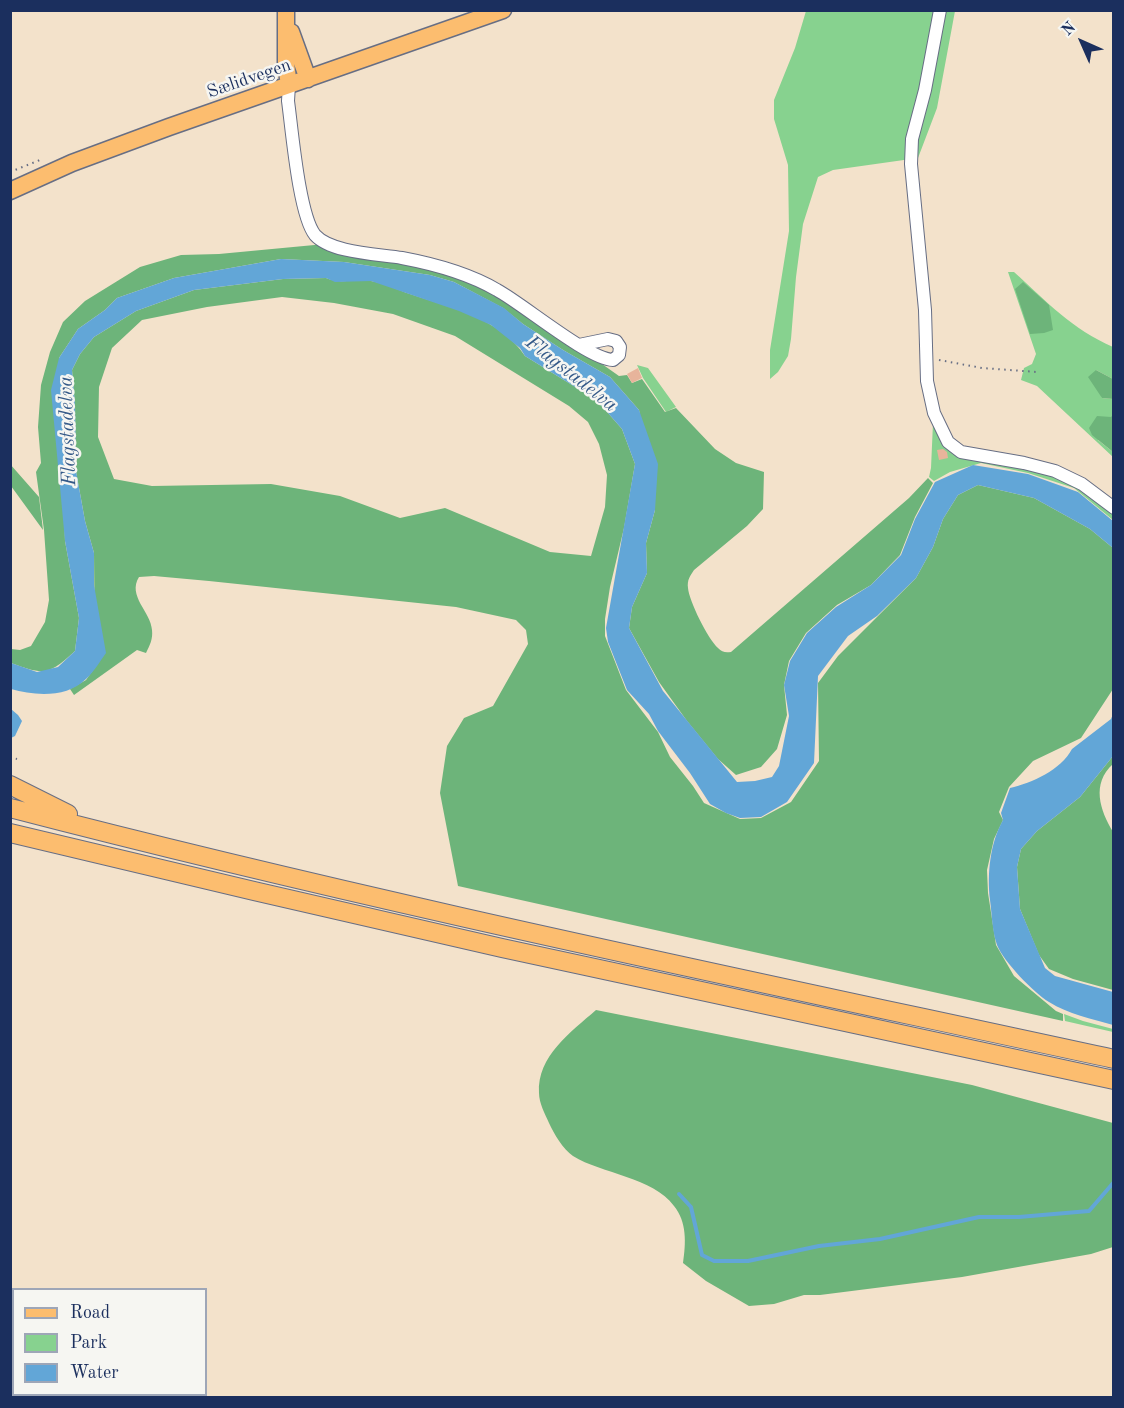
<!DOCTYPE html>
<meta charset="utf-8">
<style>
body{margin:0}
#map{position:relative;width:1124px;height:1408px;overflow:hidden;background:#f3e2cb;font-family:"Old Standard TT",serif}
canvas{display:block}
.frame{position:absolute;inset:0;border:12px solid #1b2f5e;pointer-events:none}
.legend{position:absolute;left:12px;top:1288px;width:195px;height:108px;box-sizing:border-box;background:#f6f6f2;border:2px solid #9ea6b7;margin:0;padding:8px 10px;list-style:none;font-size:18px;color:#1b2f5e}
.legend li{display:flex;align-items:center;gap:12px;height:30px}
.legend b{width:30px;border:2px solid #9ea6b7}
.north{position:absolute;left:1052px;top:12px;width:60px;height:60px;-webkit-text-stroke:4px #f6f6f2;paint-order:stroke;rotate:315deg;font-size:16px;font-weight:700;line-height:24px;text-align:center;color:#1b2f5e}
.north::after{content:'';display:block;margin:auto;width:21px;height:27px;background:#1b2f5e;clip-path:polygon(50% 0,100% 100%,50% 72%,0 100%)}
</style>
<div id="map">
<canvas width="1124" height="1408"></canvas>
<div class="frame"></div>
<ul class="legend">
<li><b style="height:8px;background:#fcbd6f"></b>Road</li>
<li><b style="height:16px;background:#87d28f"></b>Park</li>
<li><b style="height:16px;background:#62a6d7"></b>Water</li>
</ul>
<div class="north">N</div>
</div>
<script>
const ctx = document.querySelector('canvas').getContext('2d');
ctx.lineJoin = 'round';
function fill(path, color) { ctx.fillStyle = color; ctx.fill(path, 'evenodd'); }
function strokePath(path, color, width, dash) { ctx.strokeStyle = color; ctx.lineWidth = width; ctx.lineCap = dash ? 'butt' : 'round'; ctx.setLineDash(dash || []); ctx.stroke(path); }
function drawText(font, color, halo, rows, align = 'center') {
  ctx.font = font + ' "Old Standard TT",serif'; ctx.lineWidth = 5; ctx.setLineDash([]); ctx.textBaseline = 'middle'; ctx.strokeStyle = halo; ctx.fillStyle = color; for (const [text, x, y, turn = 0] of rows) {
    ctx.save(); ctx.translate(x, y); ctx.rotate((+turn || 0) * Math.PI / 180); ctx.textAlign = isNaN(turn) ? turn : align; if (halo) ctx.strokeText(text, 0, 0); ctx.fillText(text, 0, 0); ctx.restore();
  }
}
const green = new Path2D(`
 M806,11H955L937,108L918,158L833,170L818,177L803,224L796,277L791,339L788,356L778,372L770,379V350L789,231L788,165L774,119V100L795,48Z
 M1008,272H1014C1047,302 1072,329 1113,347V379L1096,370L1102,398L1113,399V415L1098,440L1113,452V457L1037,386L1021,380L1024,368L1032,364L1036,354Z
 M637,365L648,368L676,407L666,412L643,378Z
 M933,423L955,453L1059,473L1113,507V520L1074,488L1028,473L981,463L950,472L934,481L929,477L931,468Z
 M1064,1014L1083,1021L1113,1029V1032L1065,1021Z`);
const forest = new Path2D(`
 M325,244L458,273L565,338L619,376L627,375L632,383L642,379L665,412L676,408L715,449L736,463L764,472L763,509L747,526L694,570C690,576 687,580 688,588C689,601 708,639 718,648C722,652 725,653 731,652L909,498L928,478L933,483L915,517L900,555L871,585L837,605L806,633L789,661L784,685L787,715L777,749L761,767L736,775L718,759L687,721L659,682L629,628L632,607L647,573L646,543L655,510L639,410L610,377L563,350L523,324L503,308L454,282L430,275L344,262L281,259L174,278L117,298L105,310L78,329L59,358L65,541L79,618L75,651C48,676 44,675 11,663V649L20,650L31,646L45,622L49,600L44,530L36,472L41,463L38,427L41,385L50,352L63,322L85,301L140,267L181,255L219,254Z
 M326,278C341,285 355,278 371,281C384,283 398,290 410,294C450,307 501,319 525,356L585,393L594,397L622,429L635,464L624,528L610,587L605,619V636L626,690L658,732L670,757L693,786L704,803L740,819L761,818L791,802L819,761L818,683L838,656L916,578L933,547L943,519L958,495L978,485L1034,498L1090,529L1113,548V689L1081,738L1033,761L1009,787L999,812L1003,820L994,839L987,870L988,893L996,945L1014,976L1056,1011L1063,1014V1021L458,886L440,793L447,746L464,718L493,706L528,644L526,630L516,620L456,607L209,581L154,576L139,577C127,596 151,612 152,630C153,639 150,645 146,653L137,650L74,695L70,689L86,680L95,667L94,553L85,521L76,471L75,405L72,370L80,354L94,337L136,311L194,290L283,279ZM282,297L334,303L393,314L455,336L569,406L588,422L599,444L607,475L605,507L591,556L550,552L445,508L400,518L340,496L271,484L152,486L114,479L98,437L99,387L112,348L142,320L207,307Z
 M1023,282L1049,305L1053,330L1044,333L1030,334L1015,289Z
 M1096,370L1113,379V399L1102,398L1088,377Z
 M1113,415V452L1092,435L1089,428L1097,416L1111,417Z
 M10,464L39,497L43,530L11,486Z
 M1113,756V764C1091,784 1100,810 1113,832V990L1073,979L1049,969L1039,955L1020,909L1017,867L1021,849L1037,831L1080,797Z
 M596,1010L972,1085L1113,1123V1247L1091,1254L962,1277L820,1295H804L774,1304L749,1306L706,1281L683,1263C686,1243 687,1222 674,1206C653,1177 602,1174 573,1156C563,1149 554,1134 549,1123C545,1114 539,1103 539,1093C537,1056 571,1032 596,1010Z
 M11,1327L14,1329L13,1392L10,1391Z
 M20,1395L133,1394L137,1397H19Z`);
const water = new Path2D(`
 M281,259L344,262L430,275L454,282L504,308L523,324L563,350L610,377L639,410L658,464L655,510L646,543L647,573L632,607L629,628L663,691L737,782L755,781L772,777L779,766L789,716L784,685L790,661L807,633L836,607L871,585L901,555L915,519L935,482L973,465L1028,474L1078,492L1113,521V548L1090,529L1034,498L978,485L958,495L943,519L933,547L916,578L877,616L848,636L818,676L814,763L787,802L761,817L740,818L726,813L710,804L690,773L658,731L649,714L627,690L608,642L606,628L635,464L622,429L594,397L585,393L525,356L520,348L491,325L459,311L371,281L335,282L326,278L283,279L194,290L136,311L94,337L80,354L72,370L75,405L76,471L85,521L94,553V585L106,653C100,661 94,672 86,679C67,698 35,696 11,689V663L37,672L58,667L75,651L79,618L65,541L51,390L59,358L78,329L105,310L117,298L174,278Z
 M11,709L18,715L22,721L15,736L11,738Z
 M1113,714V756L1080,797L1037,831L1021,849L1017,867L1020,909L1045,968L1055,976L1113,992V1025C1092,1019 1068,1014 1049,1002C1033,992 1004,962 997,945C992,931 992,914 990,900C987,874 990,843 1003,820L1001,813L1010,788C1032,783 1061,770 1072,749L1111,719Z`);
const stream = new Path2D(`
 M679,1194L691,1207L702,1255L714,1261H748L819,1246L880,1239L979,1217H1019L1089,1211L1114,1182`);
const building = new Path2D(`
 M638,368L642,378L632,383L627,374Z
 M943,449L947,452L948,458L939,460L937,450Z`);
const path = new Path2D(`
 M262,78L269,74L272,67
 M10,172L40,160
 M939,360L982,368L1037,372
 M10,757L17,759`);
const minor = new Path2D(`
 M940,10L925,90L912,139L911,164L925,310L927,381L934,413L948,442L961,452L1024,463L1055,471L1082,484L1114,508
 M289,85L288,101C292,130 299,215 315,235C331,253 378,254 402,258C434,264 468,273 497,290C523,304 588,359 613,360L619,355L620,347L616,341L608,339L579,345`);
const major = new Path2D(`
 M286,10V64L289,85
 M291,32L308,79
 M10,191L72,163L169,127L503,10`);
const highway = new Path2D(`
 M10,785L68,814
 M10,808C375,903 745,979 1114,1059
 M10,833L254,891L502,948L1114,1080`);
const streetNames = [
 ["Sælidvegen",249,79,-19]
];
const waterNames = [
 ["Flagstadelva",571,374,38],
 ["Flagstadelva",68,431,-92]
];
fill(green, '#87d28f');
fill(forest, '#6db47a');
fill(water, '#62a6d7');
strokePath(stream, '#62a6d7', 4);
fill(building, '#e7b49b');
strokePath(minor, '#676e84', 14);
strokePath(major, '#676e84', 19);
strokePath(highway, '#676e84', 20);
strokePath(path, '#676e84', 2, [1.5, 4.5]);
strokePath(minor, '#fff', 12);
strokePath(major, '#fcbd6f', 16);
strokePath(highway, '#fcbd6f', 18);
drawText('18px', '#1b2f5e', '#f6f6f2', streetNames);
drawText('italic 20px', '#345988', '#f6f6f2', waterNames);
</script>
